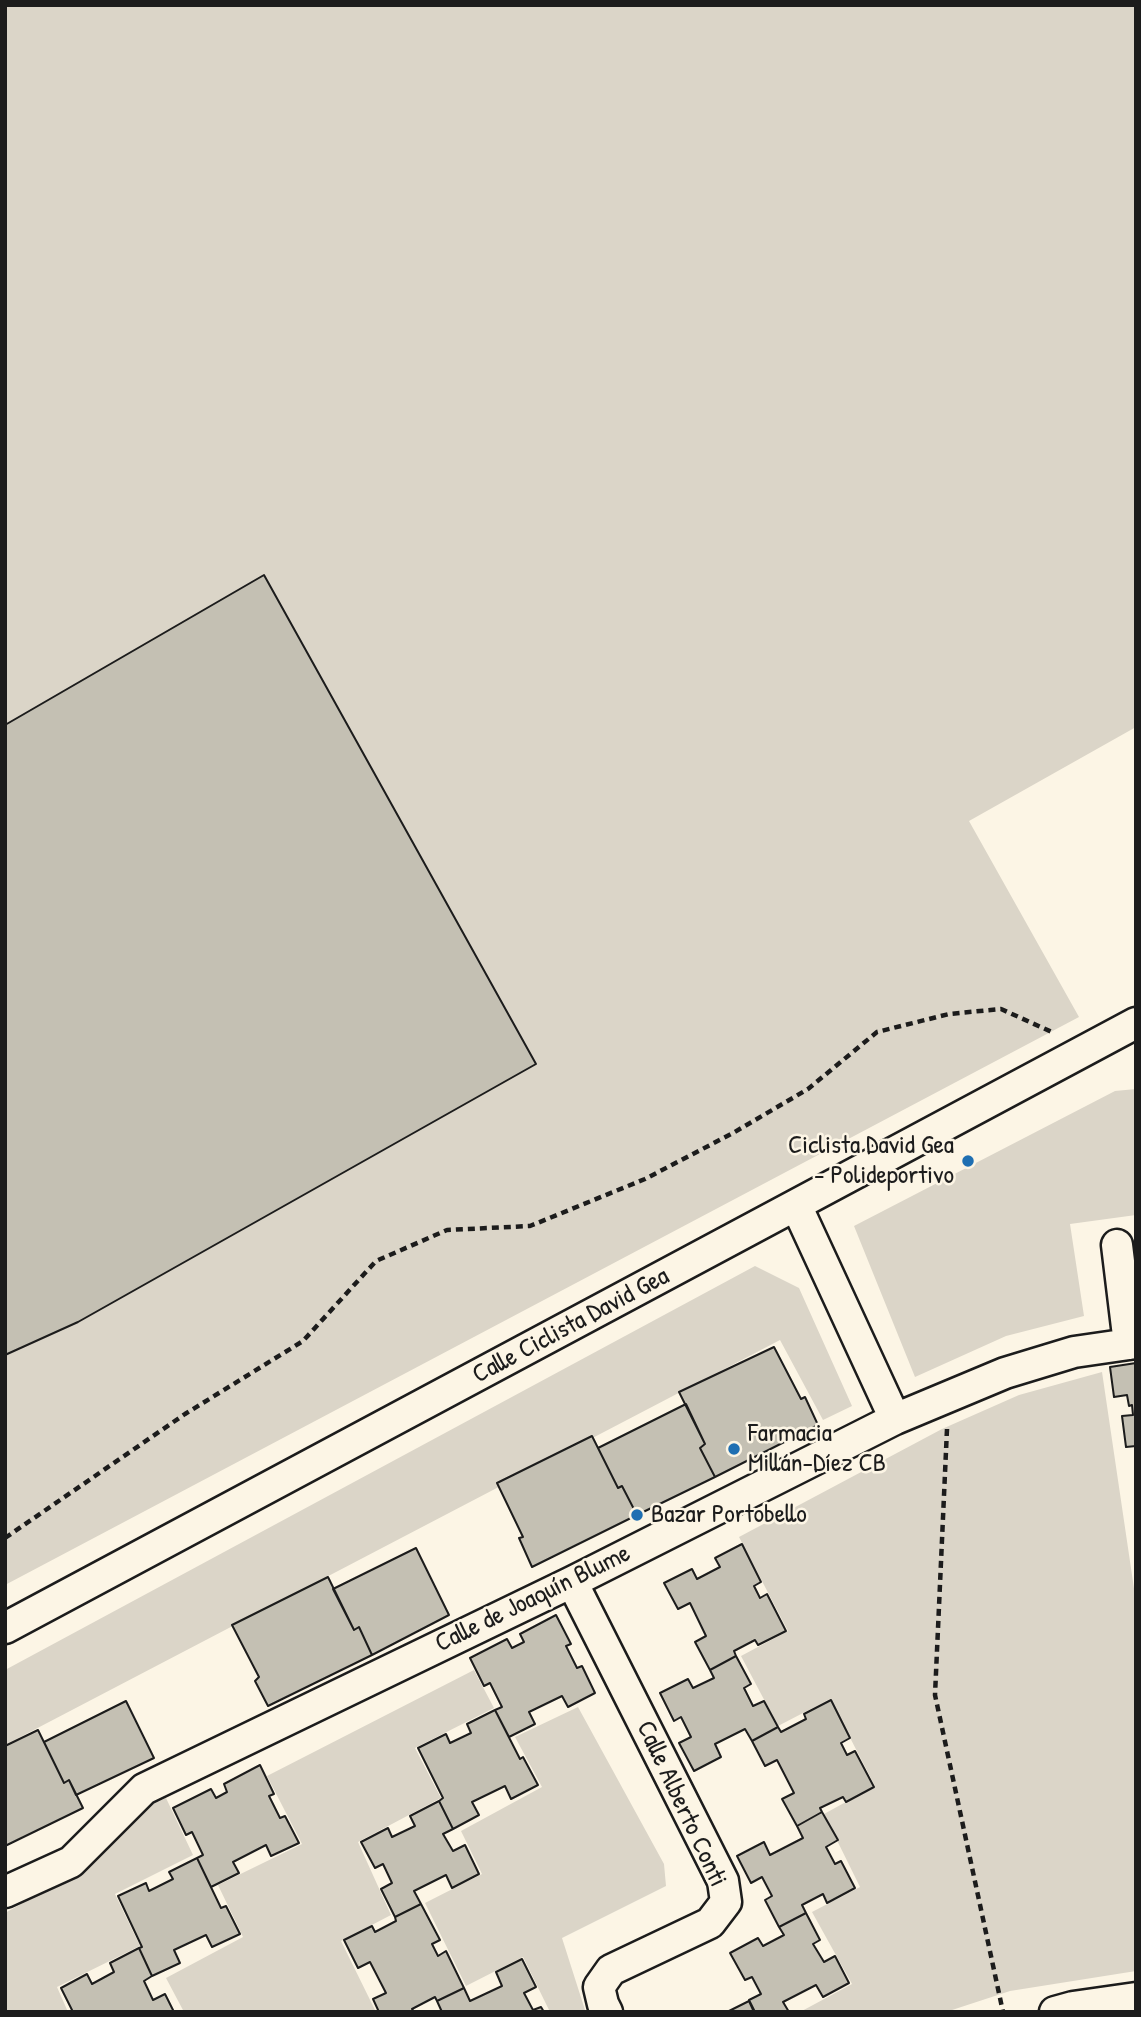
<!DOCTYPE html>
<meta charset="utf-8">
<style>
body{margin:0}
#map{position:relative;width:1141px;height:2017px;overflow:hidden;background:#fcf5e5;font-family:"Patrick Hand",sans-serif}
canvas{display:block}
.frame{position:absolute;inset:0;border:7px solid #1c1c1c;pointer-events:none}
</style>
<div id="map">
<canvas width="1141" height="2017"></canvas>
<div class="frame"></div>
</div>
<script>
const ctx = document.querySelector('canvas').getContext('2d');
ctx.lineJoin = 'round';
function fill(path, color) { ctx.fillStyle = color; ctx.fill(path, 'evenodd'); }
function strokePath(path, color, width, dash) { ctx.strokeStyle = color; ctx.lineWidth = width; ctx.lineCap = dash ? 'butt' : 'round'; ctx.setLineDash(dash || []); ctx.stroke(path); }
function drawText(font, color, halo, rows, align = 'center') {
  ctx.font = font + ' "Patrick Hand",sans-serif'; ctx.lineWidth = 5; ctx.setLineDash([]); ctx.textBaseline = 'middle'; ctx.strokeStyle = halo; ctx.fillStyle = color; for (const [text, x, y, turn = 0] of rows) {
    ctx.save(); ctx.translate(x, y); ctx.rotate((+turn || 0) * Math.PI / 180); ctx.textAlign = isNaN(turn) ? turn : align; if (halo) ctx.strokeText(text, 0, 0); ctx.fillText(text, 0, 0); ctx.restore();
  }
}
const green = new Path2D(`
 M5,5H1136V727L969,821L1079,1017L5,1585Z
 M1136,1089V1215L1070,1224L1084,1316L1006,1336L915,1377L854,1226L1115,1091Z
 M755,1266L799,1288L852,1406L823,1420L780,1340L5,1745V1670Z
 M1102,1372L1136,1602V1971L1010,1991L946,2012H800L852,1984L812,1912L860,1887L824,1814L875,1786L830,1699L778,1726L741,1656L788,1631L739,1537L942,1429L1019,1395Z
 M474,1670L494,1708L415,1748L441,1798L358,1842L391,1915L341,1941L376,2012H184L166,1978L243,1937L218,1885L302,1844L267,1776Z
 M578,1707L664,1864L666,1886L562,1938L585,2010L583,2012H550L523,1957L466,1986L425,1903L482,1874L461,1831L542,1787L515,1737Z
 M166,1798L193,1855L115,1894L140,1946L57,1987L68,2012H5V1913L80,1871L140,1810Z`);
const building = new Path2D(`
 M264,575L536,1064L78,1322L5,1355V725Z
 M774,1347L801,1399L805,1397L818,1425L715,1477L700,1448L705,1444L679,1392Z
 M1136,1363V1446L1126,1447L1122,1416L1133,1415L1132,1405L1129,1406L1127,1395L1114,1397L1110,1367Z
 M686,1404L705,1444L700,1448L715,1477L637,1515L622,1486L618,1488L598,1448Z
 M592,1436L618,1488L622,1486L637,1515L532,1567L519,1538L523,1537L497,1483Z
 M742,1544L761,1582L754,1586L760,1598L767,1594L786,1631L758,1645L755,1640L734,1651L736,1656L710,1670L695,1642L706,1636L690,1603L678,1609L664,1583L692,1569L697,1579L720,1567L715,1558Z
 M416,1548L449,1615L372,1655L359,1627L354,1630L333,1589Z
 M328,1577L354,1630L359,1627L372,1655L268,1706L255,1681L259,1677L232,1625Z
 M556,1615L571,1644L566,1646L577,1668L582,1666L595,1693L568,1707L562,1696L529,1712L535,1724L509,1737L495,1710L502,1707L490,1683L484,1686L470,1658L507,1639L512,1648L524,1642L520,1634Z
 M736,1656L751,1684L744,1688L753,1706L764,1701L778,1727L752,1741L745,1729L715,1744L721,1757L694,1771L679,1743L691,1737L681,1717L674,1721L660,1693L688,1679L693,1688L714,1678L710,1670Z
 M831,1700L850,1738L841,1743L847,1755L855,1751L874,1787L846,1802L843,1797L820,1808L822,1812L797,1826L782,1799L794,1793L777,1760L765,1766L752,1741L778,1727L781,1732L806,1719L804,1714Z
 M126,1701L154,1758L76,1795L69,1780L64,1783L44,1742Z
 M495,1710L520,1759L523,1757L538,1785L511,1799L505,1786L472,1802L479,1815L453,1829L439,1801L443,1798L418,1748L446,1734L450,1743L471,1733L467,1724Z
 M38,1730L64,1783L69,1780L83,1808L5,1846V1746Z
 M260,1765L274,1794L269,1796L280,1818L285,1816L299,1843L271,1856L266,1845L233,1862L239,1873L211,1887L197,1858L203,1855L192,1832L186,1835L173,1808L211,1789L216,1798L227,1792L224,1784Z
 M439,1801L453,1829L443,1834L453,1851L465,1845L479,1874L452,1888L446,1875L414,1891L421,1904L395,1917L381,1889L392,1883L383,1864L375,1868L361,1842L388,1828L392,1837L415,1826L410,1816Z
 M822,1812L838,1840L826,1847L835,1864L841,1861L855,1888L827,1903L823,1894L802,1905L806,1913L779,1927L765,1900L772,1896L762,1877L751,1883L737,1856L764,1842L770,1855L803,1838L797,1826Z
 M197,1858L221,1908L226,1906L240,1934L212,1947L206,1935L174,1950L180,1963L152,1976L139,1948L142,1947L118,1896L146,1883L149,1891L173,1879L169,1872Z
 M421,1904L440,1940L432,1944L438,1956L446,1951L464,1988L437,2001L435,1997L412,2009L414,2012H379L373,1999L386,1993L370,1962L358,1968L344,1940L372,1926L375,1932L396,1921L395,1917Z
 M806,1913L820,1940L813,1944L824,1962L835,1956L849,1983L823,1997L816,1985L783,2002L789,2012H755L749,2000L761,1994L752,1977L745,1980L730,1953L758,1938L763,1946L784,1935L779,1927Z
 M139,1948L152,1976L144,1981L153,2000L165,1994L174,2012H73L61,1988L87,1974L92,1984L114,1972L110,1963Z
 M522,1959L536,1987L524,1993L533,2010L541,2007L544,2012H442L437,2001L464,1988L470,2001L502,1986L496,1972Z
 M749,2001L754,2012H727Z`);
const path = new Path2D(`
 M947,1429L935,1695L1003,2012
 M5,1538L185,1414L303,1341L376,1261L447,1230L530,1226L645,1179L733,1133L808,1089L877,1032L949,1014L1001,1009L1054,1033`);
const minor = new Path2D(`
 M796,1205L895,1419
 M1117,1245L1129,1344
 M572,1582L723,1881L726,1902L710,1923L611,1970L599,1987L603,2004L607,2012
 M5,1628L1136,1023
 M5,1892L71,1862L144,1789L572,1582L895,1419L1005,1373L1074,1352L1136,1343
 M1055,2012L1073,2007L1136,1998`);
const markers = [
 [968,1161,7,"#1f6fb2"],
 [734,1449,7,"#1f6fb2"],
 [637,1515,7,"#1f6fb2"]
];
const poiNames = [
 ["Ciclista David Gea",954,1146,"right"],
 ["- Polideportivo",954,1176,"right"],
 ["Farmacia",748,1434],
 ["Millán-Díez CB",748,1464],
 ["Bazar Portobello",651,1515]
];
const streetNames = [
 ["Calle Ciclista David Gea",571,1326,-28],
 ["Calle de Joaquín Blume",533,1599,-26],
 ["Calle Alberto Conti",681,1804,65]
];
fill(green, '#dbd5c8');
fill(building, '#c4c0b3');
strokePath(building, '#1c1c1c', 2);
strokePath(minor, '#1c1c1c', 35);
strokePath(path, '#1c1c1c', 4.5, [7, 5]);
strokePath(minor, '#fcf5e5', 30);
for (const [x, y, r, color] of markers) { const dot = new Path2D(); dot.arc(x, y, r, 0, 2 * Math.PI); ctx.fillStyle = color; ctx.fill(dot); strokePath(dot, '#fcf5e5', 2.5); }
drawText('26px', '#1c1c1c', '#fcf5e5', poiNames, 'left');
drawText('26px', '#1c1c1c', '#fcf5e5', streetNames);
</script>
